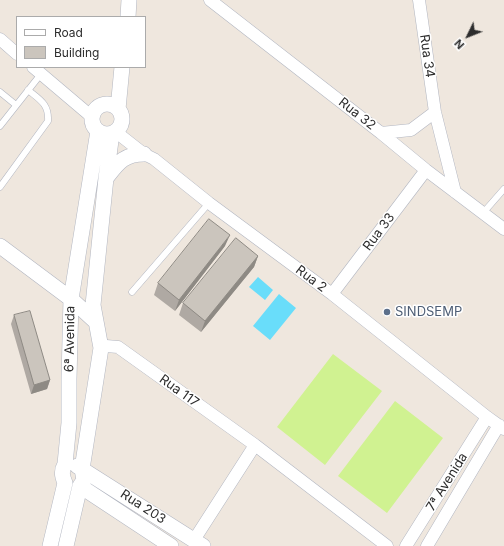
<!DOCTYPE html>
<meta charset="utf-8">
<style>
body{margin:0}
#map{position:relative;width:504px;height:546px;overflow:hidden;background:#efe7de;font-family:Inter,sans-serif}
canvas{display:block}
.legend{position:absolute;left:16px;top:16px;width:130px;height:52px;box-sizing:border-box;background:#fff;border:1px solid #ababab;margin:0;padding:5px 7px;list-style:none;font-size:12px;color:#2d2d2d}
.legend li{display:flex;align-items:center;gap:8px;height:20px}
.legend b{width:20px;border:1px solid #ababab}
.north{position:absolute;left:448px;top:16px;width:40px;height:40px;-webkit-text-stroke:3px #fff;paint-order:stroke;rotate:227deg;font-size:11px;font-weight:700;line-height:16px;text-align:center;color:#2d2d2d}
.north::after{content:'';display:block;margin:auto;width:14px;height:18px;background:#2d2d2d;clip-path:polygon(50% 0,100% 100%,50% 72%,0 100%)}
</style>
<div id="map">
<canvas width="504" height="546"></canvas>
<ul class="legend">
<li><b style="height:5px;background:#fff"></b>Road</li>
<li><b style="height:11px;background:#cbc5bd"></b>Building</li>
</ul>
<div class="north">N</div>
</div>
<script>
const ctx = document.querySelector('canvas').getContext('2d');
ctx.lineJoin = 'round';
function fill(path, color) { ctx.fillStyle = color; ctx.fill(path, 'evenodd'); }
function strokePath(path, color, width, dash) { ctx.strokeStyle = color; ctx.lineWidth = width; ctx.lineCap = dash ? 'butt' : 'round'; ctx.setLineDash(dash || []); ctx.stroke(path); }
function drawText(font, color, halo, rows, align = 'center') {
  ctx.font = font + ' Inter,sans-serif'; ctx.lineWidth = 3; ctx.setLineDash([]); ctx.textBaseline = 'middle'; ctx.strokeStyle = halo; ctx.fillStyle = color; for (const [text, x, y, turn = 0] of rows) {
    ctx.save(); ctx.translate(x, y); ctx.rotate((+turn || 0) * Math.PI / 180); ctx.textAlign = isNaN(turn) ? turn : align; if (halo) ctx.strokeText(text, 0, 0); ctx.fillText(text, 0, 0); ctx.restore();
  }
}
const pitch = new Path2D(`
 M333,354L382,391L325,465L277,427Z
 M395,401L443,438L387,513L338,476Z`);
const water = new Path2D(`
 M258,277L273,290L265,300L249,287Z
 M279,294L296,308L270,340L253,326Z`);
const service = new Path2D(`
 M0,92L16,105
 M0,126L41,74
 M0,187L48,121C49,104 40,100 28,90
 M483,213L504,189
 M132,292L209,203`);
const minor = new Path2D(`
 M210,0L381,133L426,170L504,229
 M419,0L435,112L455,192
 M0,39L17,54
 M33,67L92,117
 M116,132L144,154L154,159L209,203L332,294L487,417L504,429
 M381,133L411,130L435,112
 M332,294L426,170
 M101,348L106,346L118,347L255,445L387,546
 M194,540L255,445
 M406,546L487,417
 M427,546L499,425`);
const tertiary = new Path2D(`
 M128,17L129,0
 M92 119a15 15 0 1 1 30 0a15 15 0 1 1-30 0Z
 M118,109L122,67
 M107,177C118,163 124,154 144,154
 M0,246L71,299L96,322
 M77,466L203,546
 M80,486L171,546
 M50,546L65,483C62,476 61,471 65,464L69,423V379L71,299L98,131
 M66,546L80,486L84,480L82,469L101,348L93,305L106,178L112,133`);
const wall = new Path2D(`
 M225,246L175,311L154,295L158,283Z
 M258,256L254,267L201,332L179,315L183,303Z
 M14,315L50,380L47,389L31,394L11,324Z`);
const shadedWall = new Path2D(`
 M230,235L225,246L175,311L179,300Z
 M258,256L254,267L201,332L205,321Z
 M50,380L47,389L31,394L34,385Z`);
const building = new Path2D(`
 M209,219L230,235L179,300L158,283Z
 M236,238L258,256L205,321L183,303Z
 M30,311L50,380L34,385L14,315Z`);
const markers = [
 [387,312,4,"#5c6f8a"]
];
const streetNames = [
 ["Rua 34",427,56,82],
 ["Rua 32",357,114,38],
 ["Rua 33",379,232,-53],
 ["Rua 2",311,279,37],
 ["6ª Avenida",70,339,-89],
 ["Rua 117",179,391,36],
 ["7ª Avenida",447,482,-58],
 ["Rua 203",143,507,33]
];
const serviceNames = [
 ["SINDSEMP",395,312]
];
fill(pitch, '#d0f291');
fill(water, '#69ddfa');
strokePath(service, '#b2b6c1', 7);
strokePath(minor, '#b2b6c1', 13);
strokePath(tertiary, '#b2b6c1', 16);
strokePath(service, '#fff', 6);
strokePath(minor, '#fff', 12);
strokePath(tertiary, '#fff', 15);
fill(wall, '#afa9a3');
fill(shadedWall, '#8e8a84');
fill(building, '#cbc5bd');
strokePath(building, '#8e8a84', 1);
for (const [x, y, r, color] of markers) { const dot = new Path2D(); dot.arc(x, y, r, 0, 2 * Math.PI); ctx.fillStyle = color; ctx.fill(dot); strokePath(dot, '#fff', 1.5); }
drawText('13px', '#2d2d2d', '#fff', streetNames);
drawText('13px', '#4e5e75', '#fff', serviceNames, 'left');
</script>
